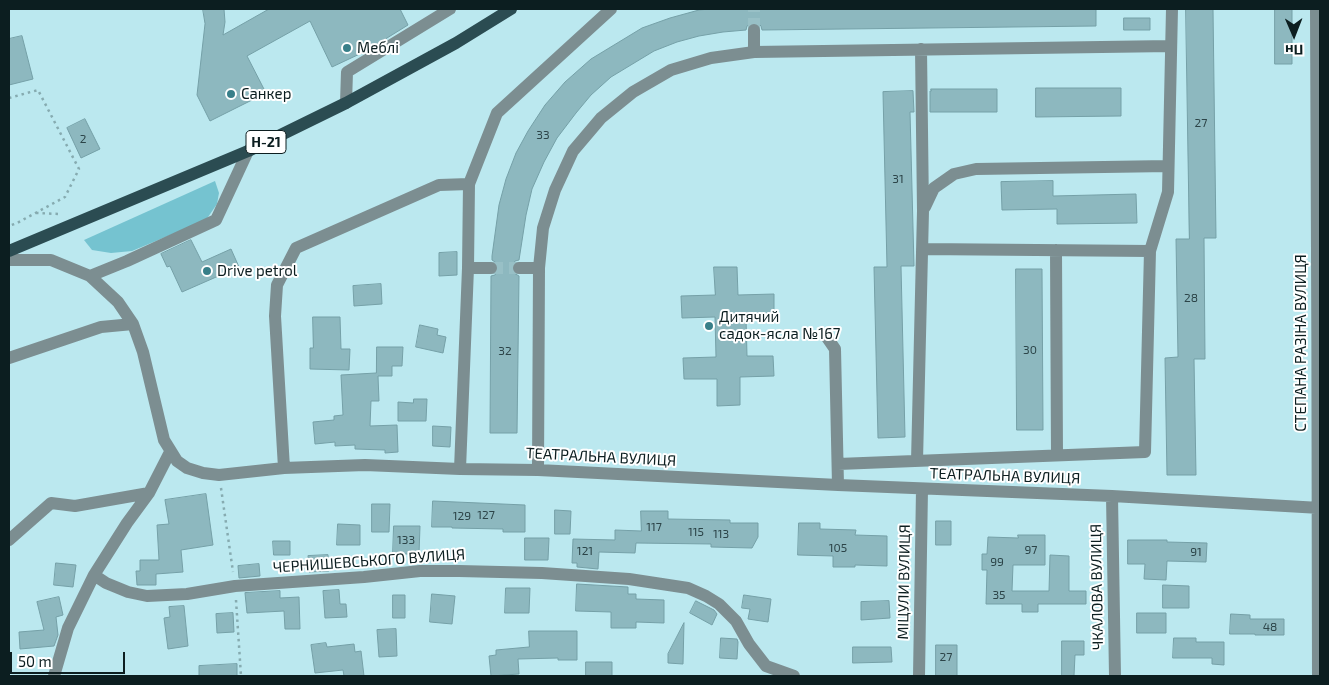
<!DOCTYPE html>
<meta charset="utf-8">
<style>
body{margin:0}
#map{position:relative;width:1329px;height:685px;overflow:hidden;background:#bbe8ef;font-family:"Exo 2",sans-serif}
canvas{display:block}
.frame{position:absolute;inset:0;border:10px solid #0c1e20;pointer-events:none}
.north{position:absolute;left:1269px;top:10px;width:50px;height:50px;-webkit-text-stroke:4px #fff;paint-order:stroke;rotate:179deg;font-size:14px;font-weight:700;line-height:20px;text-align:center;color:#0c1e20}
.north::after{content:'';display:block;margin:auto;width:18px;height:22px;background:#0c1e20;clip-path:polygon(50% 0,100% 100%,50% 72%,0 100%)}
.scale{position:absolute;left:10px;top:652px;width:115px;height:22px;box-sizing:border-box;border:2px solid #0c1e20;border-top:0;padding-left:6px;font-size:15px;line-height:18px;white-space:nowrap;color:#0c1e20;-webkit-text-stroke:4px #fff;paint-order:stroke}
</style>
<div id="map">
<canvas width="1329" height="685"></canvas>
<div class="frame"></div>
<div class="north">Пн</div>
<div class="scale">50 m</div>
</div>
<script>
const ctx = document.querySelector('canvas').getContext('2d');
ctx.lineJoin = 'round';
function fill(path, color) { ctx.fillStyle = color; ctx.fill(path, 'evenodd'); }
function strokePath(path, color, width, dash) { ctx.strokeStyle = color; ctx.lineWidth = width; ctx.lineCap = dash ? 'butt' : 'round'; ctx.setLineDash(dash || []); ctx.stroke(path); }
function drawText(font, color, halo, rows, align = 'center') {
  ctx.font = font + ' "Exo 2",sans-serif'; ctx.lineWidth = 4; ctx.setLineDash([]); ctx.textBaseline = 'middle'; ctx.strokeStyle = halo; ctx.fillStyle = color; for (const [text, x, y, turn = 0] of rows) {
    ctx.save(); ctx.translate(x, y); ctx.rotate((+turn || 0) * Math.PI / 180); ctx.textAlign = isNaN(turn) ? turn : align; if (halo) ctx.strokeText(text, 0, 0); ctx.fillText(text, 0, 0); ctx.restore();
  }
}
const green = new Path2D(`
 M215,181L219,193L217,204L206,220L132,251L111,253L92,250L84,240Z`);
const building = new Path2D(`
 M203,9H224L225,22L223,35L269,9H400L408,25L366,51L332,67L310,21L247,56L266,93L210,121L197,95L205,24Z
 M711,9H1096V26L762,30L761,26L758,23L754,22L747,26L746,30L723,32L699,36L677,42L654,51L611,77L591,95L576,113L557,138L544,162L532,189L526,215L519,260L515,261L511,268L512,272L519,276L517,433H490L491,276L495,275L499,268L498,264L492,260V256L499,205L506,179L516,153L528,131L545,105L565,82L591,59L642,28L670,18L699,10Z
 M1186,9H1213L1216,238H1204L1205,359H1194L1196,475H1167L1165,358L1178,357L1176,239H1189Z
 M1275,9H1292V64H1275Z
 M1124,18H1150V30H1124Z
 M22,36L33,79L9,85V39Z
 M1036,88H1121V116L1036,117Z
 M931,89H997V112H930V91H931Z
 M913,91L914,112H910L914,266H901L905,437L878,438L874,267H887L883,92Z
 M85,119L100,149L81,158L67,128Z
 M1053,181V196L1136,194L1137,223L1057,224V209L1002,210L1001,182Z
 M191,240L202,262L231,249L239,267L182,292L170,266L167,267L161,254Z
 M457,252V275L439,276V253Z
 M714,267H737L738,295L774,294V317H746L747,356H773L774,376L740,377V405L717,406V379H684L683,358L716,357L715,317L682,318L681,296L715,295Z
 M1016,269H1042L1043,430H1017Z
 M381,284L382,304L354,306L353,286Z
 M313,317H340L341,349H350L349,370L310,369V348H313Z
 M420,325L438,329L437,335L446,337L443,353L416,347Z
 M377,347H403L402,366H392V376H378L379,401H371L370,426L397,425L398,452L385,453V450L355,449V445L335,446V442L315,444L313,422L334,420V416L343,415L341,375L376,373Z
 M414,399H427L426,421H398V402L413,403Z
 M433,426L451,427L450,447L433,446Z
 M206,494L213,545L181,550L183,572L156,574V585H137L136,571H140V560H159L157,525L169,524L165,500Z
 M433,501L525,505V532H503V529L452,528V527H432Z
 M372,504H390L389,532H372Z
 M555,510L571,511L570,534H555Z
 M641,511H668V519L730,520V523H758V537L752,548L711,547V544L636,543L635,553L599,552L598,569L577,567V563H572L573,539L615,540V530L641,531Z
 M936,521H951V545H936Z
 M799,523H820V529L856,530L855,535L887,536V566L855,565V567H833V556L798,555Z
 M338,524L360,525V545H337Z
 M394,526H420L419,554H393Z
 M1018,535H1045V565H1013L1012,591H1049L1050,555L1069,556V591H1086V604H1038V612H1022V604H986L987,570H982V554H987L988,537L1018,538Z
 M525,538H549L548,560H525Z
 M1128,540H1167V542L1207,543L1206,562L1167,561L1166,580L1144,579L1145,564H1128Z
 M273,541H290V555H274Z
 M328,555L329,571L309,572L308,556Z
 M56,563L76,565L73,587L54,585Z
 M259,564L260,576L239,578L238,566Z
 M577,584L628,587V594H636V599L664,600V623L636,622V628H611V612L576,611Z
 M1163,585L1189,586V608H1163Z
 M506,588H530L529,613H505Z
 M339,590L340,604H346L347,617L325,618L323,591Z
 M280,591V598L299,597L300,629H285L284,611L247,613L245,593Z
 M432,594L455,596L452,624L430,622Z
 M393,595H405V618H393Z
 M744,595L771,599L768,622L748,619L750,609L742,608Z
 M59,597L63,615L56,617L58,635L54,646L20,649L19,632L44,630L37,602Z
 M696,601L714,610L717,614L712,625L690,613Z
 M889,601L890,618L861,620V602Z
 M184,606L188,646L168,649L164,618L170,617L169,607Z
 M233,613L234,632L217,633L216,614Z
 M1137,613H1166V633H1137Z
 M1231,614L1250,615V619H1284V635H1255V634H1230Z
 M684,623L683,664L668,663V654Z
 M396,629L397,656L379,657L377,630Z
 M529,631H577V660H558V658L518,659L519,674L491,676L489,656L496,655V650L529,647Z
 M721,638L737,639L738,642L737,659L720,658Z
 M1174,638H1196V642H1224V665L1212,664V658H1173Z
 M1062,641H1084V655H1075L1074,676H1062Z
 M326,643L327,647L354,644L355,652L361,651L364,676H344L343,670L315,673L311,645Z
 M936,645H957V676H936Z
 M853,647H891L892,662L853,663Z
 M586,662H612V676H586Z
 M237,664V676H199V666Z`);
const minorTunnel = new Path2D(`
 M754,30V9
 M491,268H519`);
const path = new Path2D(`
 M9,98L38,90L79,169L65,197L17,223L9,226
 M36,213L60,214
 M221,488L233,572
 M236,600L241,676`);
const minor = new Path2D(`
 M1316,9C1316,231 1319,454 1318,676
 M754,52V30
 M346,103L347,72L450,9
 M925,207L934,188L954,174L976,169L1168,166
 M922,249L1150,251
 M1056,250L1057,455
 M9,260H51L90,276L118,302L133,324L143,352L164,440L177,461L187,468L203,473L219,475L284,468L365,465L460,469L538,470L838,485L1112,496L1320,508
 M468,268H491
 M519,268H539
 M90,276L127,261L216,220L248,151
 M826,336L835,349L838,485
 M9,358L101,327L133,324
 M917,461L923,211L921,49
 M838,464L1145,452L1150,251L1168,192L1172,9
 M284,468L275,316L277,285L296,248L439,185L469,184
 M460,469L468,268L469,184L497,113L611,9
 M538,470L539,268L543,228L555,190L573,151L601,118L633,92L671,70L711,58L754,52L1171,46
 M1112,496L1115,676
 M9,540L51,503L75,506L149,493
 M94,575L106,583L128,592L147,596L187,594L235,586L364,577L420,571H459L542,573L629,579L688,588L706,596L719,604L736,621L749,644L766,666L794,676
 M54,676L68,628L94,575L127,523L149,493L170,452
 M919,676L922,489`);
const major = new Path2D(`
 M9,251L248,151L346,103L456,43L511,9`);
const markers = [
 [347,48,5,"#387f89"],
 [231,94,5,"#387f89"],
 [207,271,5,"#387f89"],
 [709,326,5,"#387f89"]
];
const numberNames = [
 ["27",1201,123],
 ["33",543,135],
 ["2",83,139],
 ["31",898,179],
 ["28",1191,298],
 ["30",1030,350],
 ["32",505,351],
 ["127",486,515],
 ["129",462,516],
 ["117",654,527],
 ["115",696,532],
 ["113",721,534],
 ["133",406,540],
 ["105",838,548],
 ["97",1031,550],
 ["121",585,551],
 ["91",1196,552],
 ["99",997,562],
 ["35",999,595],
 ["48",1270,627],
 ["27",946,657]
];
const shields = [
 [266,142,40]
];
const shieldNames = [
 ["Н-21",266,142]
];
const poiNames = [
 ["Меблі",357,48],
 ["Санкер",241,94],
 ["Drive petrol",217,271],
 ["Дитячий",719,317],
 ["садок-ясла №167",719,334]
];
const streetNames = [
 ["СТЕПАНА РАЗІНА ВУЛИЦЯ",1301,343,-90],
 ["ТЕАТРАЛЬНА ВУЛИЦЯ",601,457,3],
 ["ТЕАТРАЛЬНА ВУЛИЦЯ",1005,476,2],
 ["ЧЕРНИШЕВСЬКОГО ВУЛИЦЯ",369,561,-4],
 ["МІЦУЛИ ВУЛИЦЯ",904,582,-89],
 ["ЧКАЛОВА ВУЛИЦЯ",1097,587,-91]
];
fill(green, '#75c3d0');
fill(building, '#8db8bf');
strokePath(building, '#75a0a7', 1);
strokePath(minorTunnel, '#98c0c6', 12, [12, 6]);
strokePath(path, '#86abb0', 2.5, [2.5, 4]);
strokePath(minor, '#7c8e91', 12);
strokePath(major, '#2b4c52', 12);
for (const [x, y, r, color] of markers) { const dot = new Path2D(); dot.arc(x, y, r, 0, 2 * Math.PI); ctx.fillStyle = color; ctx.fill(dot); strokePath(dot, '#fff', 2); }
drawText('12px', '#2c4448', null, numberNames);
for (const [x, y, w] of shields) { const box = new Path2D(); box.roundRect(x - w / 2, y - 11.5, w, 23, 4); ctx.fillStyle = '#fff'; ctx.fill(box); strokePath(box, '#0c1e20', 1); }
drawText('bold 14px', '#0c1e20', null, shieldNames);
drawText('15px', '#0c1e20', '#fff', poiNames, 'left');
drawText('15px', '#0c1e20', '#fff', streetNames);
</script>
